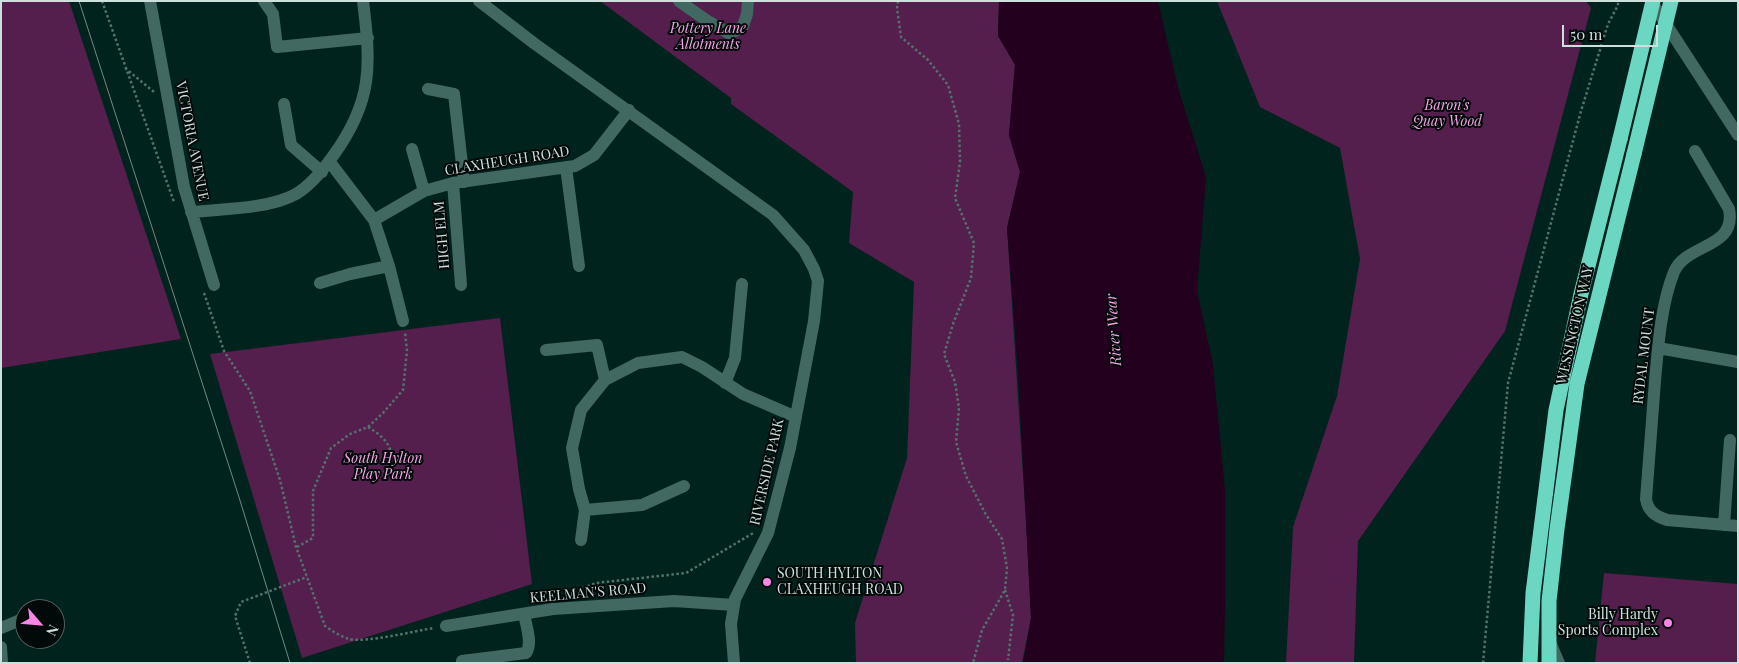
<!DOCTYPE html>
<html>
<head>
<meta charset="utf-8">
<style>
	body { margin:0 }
	#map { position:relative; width:1739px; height:664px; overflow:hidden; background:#01231e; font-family:"Playfair Display",serif }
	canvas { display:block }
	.frame { position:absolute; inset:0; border:2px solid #cee0dc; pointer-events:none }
	.north { position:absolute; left:15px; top:599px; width:50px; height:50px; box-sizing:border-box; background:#010a08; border:1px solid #53605d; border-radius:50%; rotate:117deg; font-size:14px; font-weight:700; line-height:20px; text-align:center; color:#cee0dc }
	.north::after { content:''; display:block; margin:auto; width:18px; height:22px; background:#fa87e6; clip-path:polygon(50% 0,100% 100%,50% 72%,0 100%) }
	.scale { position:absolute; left:1562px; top:25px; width:96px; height:22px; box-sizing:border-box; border:2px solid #cee0dc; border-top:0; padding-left:6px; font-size:15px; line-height:18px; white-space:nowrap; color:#cee0dc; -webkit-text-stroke:4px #010a08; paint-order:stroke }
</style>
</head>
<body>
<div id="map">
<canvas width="1739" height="664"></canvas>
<div class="frame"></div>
<div class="north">N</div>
<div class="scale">50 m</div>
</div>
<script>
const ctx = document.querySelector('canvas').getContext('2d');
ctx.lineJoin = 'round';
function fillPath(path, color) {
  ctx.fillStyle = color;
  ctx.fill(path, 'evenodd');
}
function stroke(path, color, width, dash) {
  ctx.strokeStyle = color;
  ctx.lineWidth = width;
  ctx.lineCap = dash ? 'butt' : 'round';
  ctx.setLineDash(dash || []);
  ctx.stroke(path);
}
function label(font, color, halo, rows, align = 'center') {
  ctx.font = font + ' "Playfair Display",serif';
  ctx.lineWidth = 4;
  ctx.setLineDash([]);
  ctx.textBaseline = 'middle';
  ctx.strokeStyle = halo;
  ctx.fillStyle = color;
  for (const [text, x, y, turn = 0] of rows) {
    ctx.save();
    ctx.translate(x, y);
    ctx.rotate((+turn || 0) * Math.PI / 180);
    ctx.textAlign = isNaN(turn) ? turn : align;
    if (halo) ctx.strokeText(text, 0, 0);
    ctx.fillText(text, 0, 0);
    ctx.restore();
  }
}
const green = new Path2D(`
	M 1,1 L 69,1 L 181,339 L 1,368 Z
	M 600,1 L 999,1 L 998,36 L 1015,64 L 1009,135 L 1020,172 L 1007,228 L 1026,521 L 1031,618 L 1022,663 L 856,663 L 855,623 L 907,458 L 914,282 L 849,243 L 853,192 L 731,104 L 731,98 Z
	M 1217,1 L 1586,1 L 1591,8 L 1505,331 L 1358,541 L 1354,663 L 1286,663 L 1293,527 L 1337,396 L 1360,259 L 1340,148 L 1260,107 Z
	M 500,318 L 532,584 L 302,658 L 210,354 Z
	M 1604,573 L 1738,584 L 1738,663 L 1595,663 Z`);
const water = new Path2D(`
	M 999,1 L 1158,1 L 1178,88 L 1206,177 L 1197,291 L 1213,365 L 1225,490 L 1225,604 L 1224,663 L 1023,663 L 1031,618 L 1018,371 L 1007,228 L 1020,172 L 1009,135 L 1015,65 L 998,36 Z`);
const path = new Path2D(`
	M 102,1 L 174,202
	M 898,1 L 897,8 L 901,37 L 928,60 L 948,85 L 959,124 L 960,162 L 955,198 L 974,243 L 971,278 L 953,324 L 944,354 L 955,382 L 959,408 L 956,442 L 966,476 L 985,513 L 1002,539 L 1007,568 L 1005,590 L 982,630 L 973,663
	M 125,68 L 154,92
	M 204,293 L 224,351 L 250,391 L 280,480 L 296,547 L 325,626 C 332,631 340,636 349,639 C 367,643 414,631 434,628
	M 368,427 C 386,438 399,451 385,472 L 378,473
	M 297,547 L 313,538 L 313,491 L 331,448 L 350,434 L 368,427 L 383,413 L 403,390 L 407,350 L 405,333
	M 1005,590 L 1013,615 L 1008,660
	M 564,595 L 596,583 L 686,573 L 755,532
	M 250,663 L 235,616 L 241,602 L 307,577
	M 1483,663 L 1508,383 L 1581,111 L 1608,24 L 1617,7 L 1619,1`);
const minor = new Path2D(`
	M 150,1 L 184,187 L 214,285
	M 264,1 L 273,14 L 277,47 L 368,38
	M 479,1 L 535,44 L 773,215 L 804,250 L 814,269 L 818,281 L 814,321 L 790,448 L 768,533 L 735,599 L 731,624 L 734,663
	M 679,1 L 706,20 L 730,34 L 743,26 L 747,14 L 748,1
	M 1651,1 L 1738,135
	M 428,89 L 454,94 L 464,182
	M 284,104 L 291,145 L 322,172
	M 412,149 L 424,191
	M 1695,151 L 1729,209 C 1737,249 1686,243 1674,272 C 1661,304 1658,347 1655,381 C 1652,420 1649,460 1646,499 C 1648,511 1655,516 1667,520 L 1738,526
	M 329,161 L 374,220 L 389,266 L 403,321
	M 566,167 L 579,266
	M 453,183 L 461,285
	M 191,212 C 222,209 269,209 296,194 C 311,185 323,170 333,156 C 373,101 371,66 363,1
	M 374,220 L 424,191 L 453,183 L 575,166 L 594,155 L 629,110
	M 320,283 L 350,274 L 389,266
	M 1658,348 L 1738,362
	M 546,350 L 597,345 L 605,380
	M 725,383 L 735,358 L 742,284
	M 585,510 L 642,505 L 684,486
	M 1724,525 L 1730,440
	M 581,540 L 585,510 L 579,489 L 572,448 L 581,410 L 605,380 L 638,363 L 682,357 L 702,367 L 743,394 L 796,417
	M 446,626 L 553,609 L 674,601 L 734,605
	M 1,628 L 25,618
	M 1550,642 L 1559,663
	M 1,647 L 2,663
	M 462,661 L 526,653 C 533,644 526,625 524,614`);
const highway = new Path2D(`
	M 1530,663 L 1533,593 L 1556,410 L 1581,294 L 1620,139
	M 1549,663 L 1549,601 L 1557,529 L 1577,384 L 1634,154`);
const tram = new Path2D(`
	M 79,1 L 238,494 L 290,663`);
const highwayBridge = new Path2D(`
	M 1620,139 L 1653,1
	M 1634,154 L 1671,1`);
const markers = [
	[767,582,5,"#fa87e6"],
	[1668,623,5,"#fa87e6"]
];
const parkNames = [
	["Pottery Lane",708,29],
	["Allotments",708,45],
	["Baron's",1447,106],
	["Quay Wood",1447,122],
	["South Hylton",383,459],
	["Play Park",383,475]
];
const streetNames = [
	["VICTORIA AVENUE",192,141,79],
	["CLAXHEUGH ROAD",507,161,-9],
	["HIGH ELM",442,235,-95],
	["WESSINGTON WAY",1575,325,-77],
	["RYDAL MOUNT",1644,356,-83],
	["RIVERSIDE PARK",767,472,-77],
	["KEELMAN'S ROAD",588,593,-5]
];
const poiNames = [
	["SOUTH HYLTON",777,574],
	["CLAXHEUGH ROAD",777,590],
	["Billy Hardy",1658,615,"right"],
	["Sports Complex",1658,631,"right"]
];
const waterNames = [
	["River Wear",1114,330,-94]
];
fillPath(green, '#541f4c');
fillPath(water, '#22001e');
stroke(path, '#56716d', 2.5, [2.5, 2.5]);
stroke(minor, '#426961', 12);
stroke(highway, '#6bd6c1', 15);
stroke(tram, '#718a86', 1);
stroke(highwayBridge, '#6bd6c1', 15);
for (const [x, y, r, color] of markers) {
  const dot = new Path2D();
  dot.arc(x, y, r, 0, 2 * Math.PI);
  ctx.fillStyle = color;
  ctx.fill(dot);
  stroke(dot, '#010a08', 2);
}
label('italic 14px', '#f8a2e7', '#010a08', parkNames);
label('14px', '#cee0dc', '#010a08', streetNames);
label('14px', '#cee0dc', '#010a08', poiNames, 'left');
label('italic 15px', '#faa4e9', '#010a08', waterNames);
</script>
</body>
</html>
